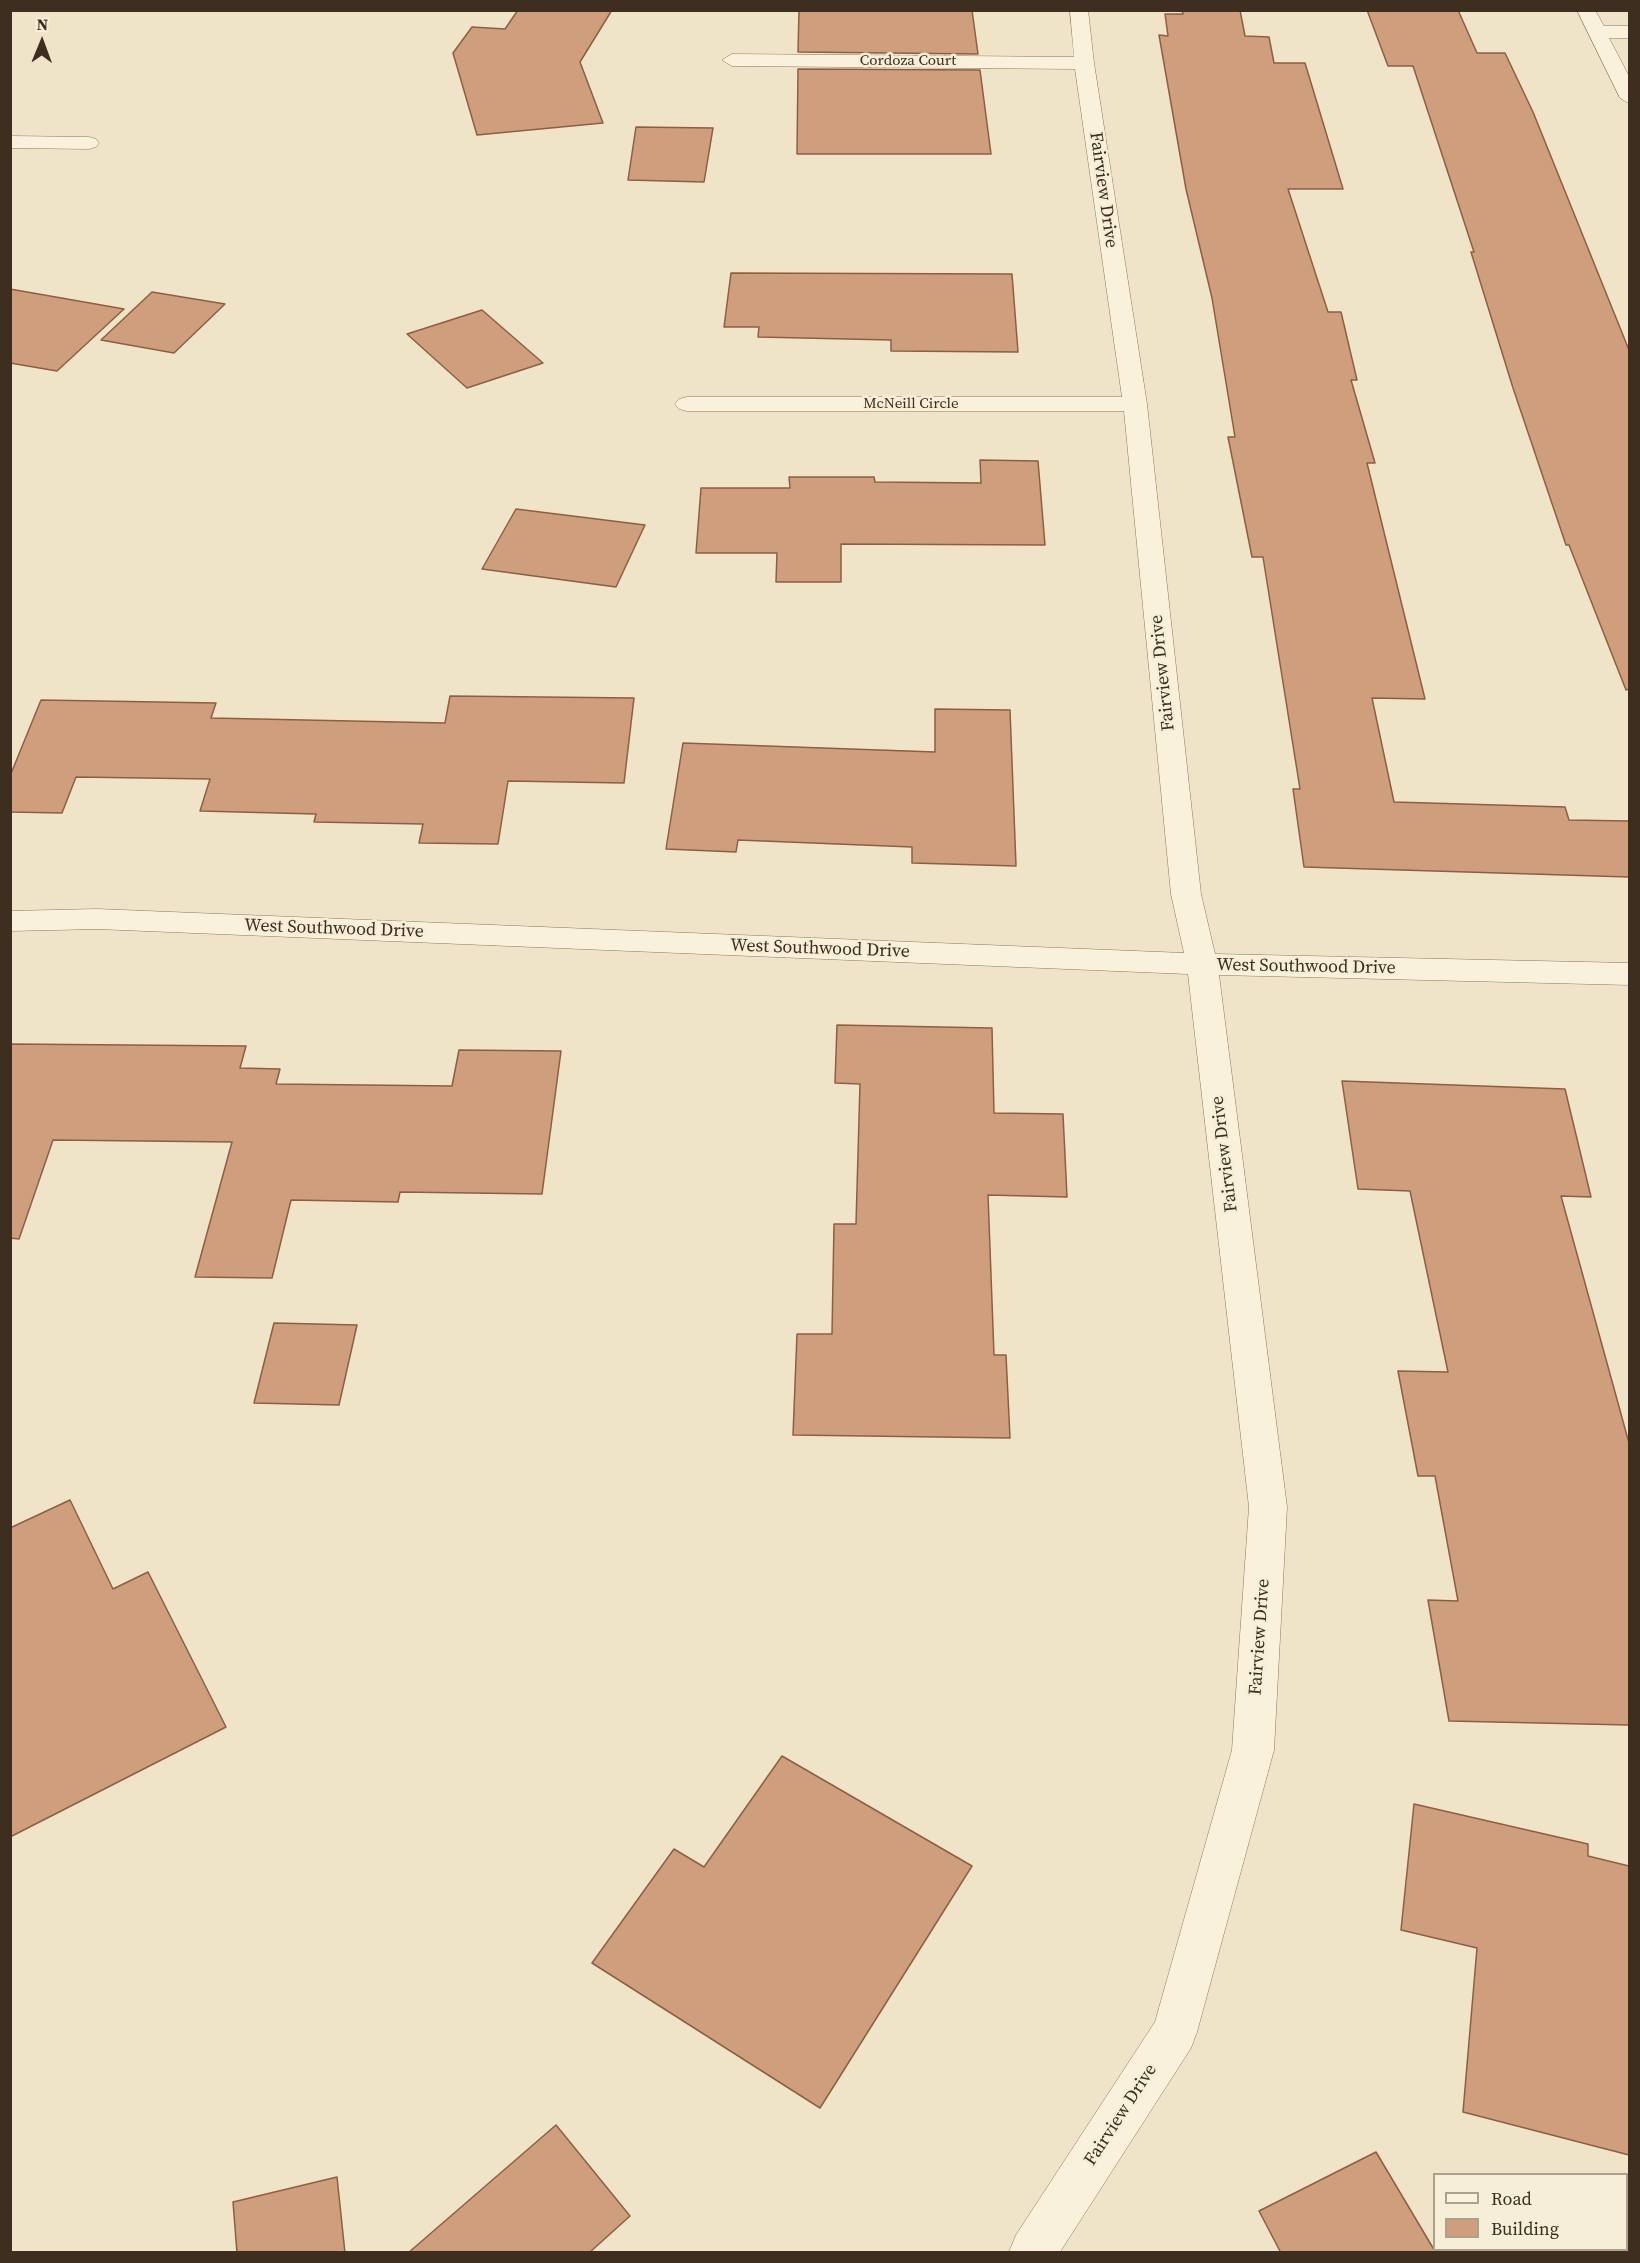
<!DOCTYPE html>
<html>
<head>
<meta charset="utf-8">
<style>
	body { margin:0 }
	#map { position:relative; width:1640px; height:2263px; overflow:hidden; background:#f0e4c8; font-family:"Source Serif 4",serif }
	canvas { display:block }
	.frame { position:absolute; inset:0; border:12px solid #3d2e20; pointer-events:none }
	.legend { position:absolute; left:1433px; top:2173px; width:195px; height:78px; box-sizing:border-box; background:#f7eed8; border:2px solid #ada18e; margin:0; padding:8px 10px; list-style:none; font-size:18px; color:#3d2e20 }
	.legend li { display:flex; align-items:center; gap:12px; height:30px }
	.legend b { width:30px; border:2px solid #ada18e }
	.north { position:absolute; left:12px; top:12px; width:60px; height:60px; -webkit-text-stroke:4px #f7eed8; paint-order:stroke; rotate:1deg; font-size:16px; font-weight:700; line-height:24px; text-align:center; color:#3d2e20 }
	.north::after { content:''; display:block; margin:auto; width:21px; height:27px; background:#3d2e20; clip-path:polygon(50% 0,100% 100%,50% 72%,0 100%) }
</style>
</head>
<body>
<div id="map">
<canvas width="1640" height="2263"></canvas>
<div class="frame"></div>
<ul class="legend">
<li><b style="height:8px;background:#faf1dc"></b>Road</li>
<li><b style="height:16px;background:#cf9f7d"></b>Building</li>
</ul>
<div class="north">N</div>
</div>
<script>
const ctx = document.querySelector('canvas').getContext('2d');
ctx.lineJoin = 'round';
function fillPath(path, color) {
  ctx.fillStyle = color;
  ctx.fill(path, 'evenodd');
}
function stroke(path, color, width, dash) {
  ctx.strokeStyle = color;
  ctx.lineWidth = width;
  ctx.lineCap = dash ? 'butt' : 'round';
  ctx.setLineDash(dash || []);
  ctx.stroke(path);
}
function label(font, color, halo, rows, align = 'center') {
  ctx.font = font + ' "Source Serif 4",serif';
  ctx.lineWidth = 5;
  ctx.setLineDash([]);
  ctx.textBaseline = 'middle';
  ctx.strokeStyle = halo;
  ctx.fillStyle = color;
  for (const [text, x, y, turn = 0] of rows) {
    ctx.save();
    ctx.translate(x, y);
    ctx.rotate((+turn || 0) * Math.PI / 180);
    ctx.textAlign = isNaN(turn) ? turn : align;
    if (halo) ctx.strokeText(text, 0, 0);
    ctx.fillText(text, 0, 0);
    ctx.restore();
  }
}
const building = new Path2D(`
	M 518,10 L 612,10 L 580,62 L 603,123 L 477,135 L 453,53 L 472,27 L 505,29 Z
	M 799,10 L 972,10 L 978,54 L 798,52 Z
	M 1182,10 L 1240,10 L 1245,36 L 1269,37 L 1274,63 L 1305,63 L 1343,189 L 1288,189 L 1328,312 L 1341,312 L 1357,380 L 1351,380 L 1375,463 L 1367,463 L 1425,699 L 1372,698 L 1394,802 L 1565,807 L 1569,820 L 1629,821 L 1629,877 L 1304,867 L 1293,789 L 1300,789 L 1263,557 L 1252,557 L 1228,437 L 1235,437 L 1212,298 L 1186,189 L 1159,35 L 1168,36 L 1165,14 L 1183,14 Z
	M 1367,10 L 1458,10 L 1477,53 L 1505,53 L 1533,112 L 1629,350 L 1629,689 L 1626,690 L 1569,545 L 1566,545 L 1513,388 L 1471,252 L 1474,252 L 1413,66 L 1388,66 Z
	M 798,69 L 980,70 L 991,154 L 797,154 Z
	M 636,127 L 713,128 L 704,182 L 628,180 Z
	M 731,273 L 1012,274 L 1018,352 L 891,351 L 891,340 L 758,337 L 759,327 L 724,327 Z
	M 10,289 L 124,309 L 57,371 L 10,363 Z
	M 152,292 L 225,304 L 174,353 L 101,340 Z
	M 482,310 L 543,363 L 467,388 L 407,334 Z
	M 980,460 L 1038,461 L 1045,545 L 841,544 L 841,582 L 776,582 L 777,553 L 696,553 L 701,488 L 790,488 L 789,477 L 874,477 L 875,482 L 981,483 Z
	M 516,509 L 645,525 L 616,587 L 482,569 Z
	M 450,696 L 634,698 L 624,783 L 508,781 L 498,844 L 419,843 L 423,824 L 314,822 L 316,814 L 200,811 L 210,779 L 76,777 L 62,813 L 10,812 L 10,776 L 41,700 L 216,703 L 211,718 L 445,723 Z
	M 935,709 L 1010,710 L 1016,866 L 912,863 L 912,847 L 738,840 L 736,852 L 666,849 L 683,743 L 935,752 Z
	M 837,1025 L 992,1028 L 994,1113 L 1063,1114 L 1067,1197 L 988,1195 L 994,1355 L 1006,1355 L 1010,1438 L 793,1435 L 797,1334 L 832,1334 L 834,1224 L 856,1224 L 860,1084 L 835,1083 Z
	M 10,1044 L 246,1046 L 240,1068 L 280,1069 L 276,1084 L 452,1086 L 459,1050 L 561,1051 L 542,1194 L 400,1192 L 398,1202 L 291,1200 L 272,1278 L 195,1277 L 232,1142 L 53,1140 L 19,1239 L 10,1238 Z
	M 1342,1081 L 1565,1089 L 1591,1197 L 1561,1196 L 1629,1443 L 1629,1725 L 1449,1721 L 1428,1600 L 1458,1601 L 1435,1476 L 1418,1476 L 1398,1371 L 1448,1372 L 1410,1191 L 1358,1189 Z
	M 274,1323 L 357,1325 L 339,1405 L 254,1403 Z
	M 70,1500 L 113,1589 L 148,1572 L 226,1727 L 10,1837 L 10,1528 Z
	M 782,1756 L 972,1866 L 820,2108 L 592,1963 L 674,1849 L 704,1867 Z
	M 1414,1804 L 1588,1844 L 1588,1856 L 1629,1866 L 1629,2155 L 1463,2112 L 1477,1948 L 1401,1930 Z
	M 556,2125 L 630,2216 L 589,2253 L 408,2253 Z
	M 1376,2152 L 1436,2253 L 1281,2253 L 1259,2211 Z
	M 337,2177 L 345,2253 L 237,2253 L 233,2202 Z`);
const minor = new Path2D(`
	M 1070,10 L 1088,10 L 1094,63 L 1147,404 L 1201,894 L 1215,954 L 1630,963 L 1630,985 L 1219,975 L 1287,1507 L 1274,1750 L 1197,2032 L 1191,2048 L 1060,2252 L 1009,2252 L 1016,2235 L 1155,2022 L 1232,1750 L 1249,1507 L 1188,974 L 97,929 L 10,931 L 10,911 L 97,909 L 1184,953 L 1171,894 L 1124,411 L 687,411 L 679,409 L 675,404 L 679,399 L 687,397 L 1122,397 L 1075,69 L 732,66 L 722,60 L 732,54 L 1074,57 Z
	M 1577,10 L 1595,10 L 1604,26 L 1630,26 L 1630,38 L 1609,38 L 1630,78 L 1630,104 L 1620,98 Z
	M 10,136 L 89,137 L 96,139 L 99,143 L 96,147 L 89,149 L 10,148 Z`);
const farStreetnames = [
	["Cordoza Court",908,61],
	["McNeill Circle",911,404]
];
const streetNames = [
	["Fairview Drive",1103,190,82],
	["Fairview Drive",1163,673,-96],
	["West Southwood Drive",334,929,2],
	["West Southwood Drive",820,949,2],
	["West Southwood Drive",1306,967,1],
	["Fairview Drive",1225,1154,-97],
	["Fairview Drive",1260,1637,-86],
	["Fairview Drive",1121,2115,-57]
];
fillPath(building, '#cf9f7d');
stroke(building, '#8d5f41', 1.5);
stroke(minor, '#8d765c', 1);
fillPath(minor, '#faf1dc');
label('15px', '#3d2e20', '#f7eed8', farStreetnames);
label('18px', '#3d2e20', '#f7eed8', streetNames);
</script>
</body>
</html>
